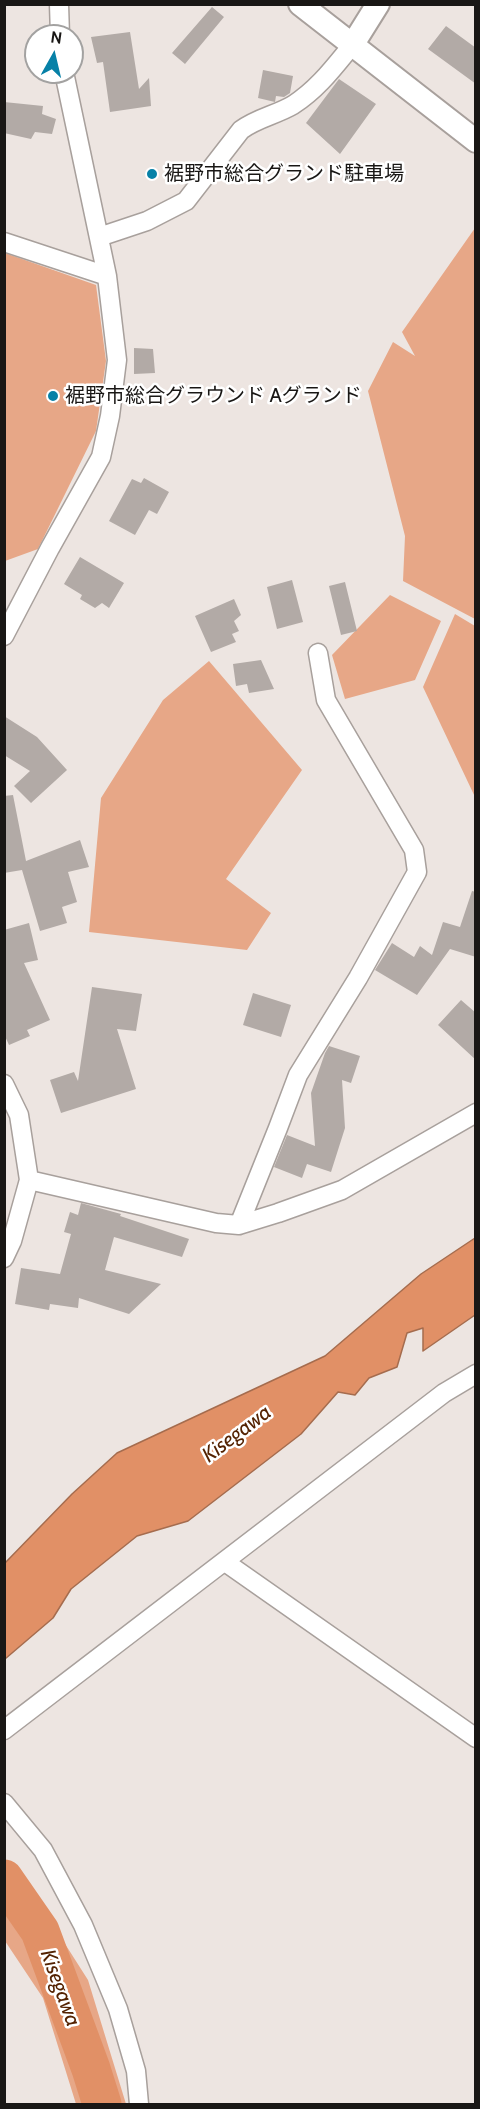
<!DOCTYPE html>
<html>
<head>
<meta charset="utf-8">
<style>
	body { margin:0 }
	#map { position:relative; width:480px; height:2109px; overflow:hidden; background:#ede5e1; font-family:Cabin,sans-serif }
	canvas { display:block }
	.frame { position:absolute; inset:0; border:6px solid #191715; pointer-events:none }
	.north { position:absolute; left:24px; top:24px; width:60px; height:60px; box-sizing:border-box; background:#fff; border:2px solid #a3a2a1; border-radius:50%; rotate:8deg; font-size:16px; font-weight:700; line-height:24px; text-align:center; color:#191715 }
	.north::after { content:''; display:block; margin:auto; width:21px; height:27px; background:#0781a7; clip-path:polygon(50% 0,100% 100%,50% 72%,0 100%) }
</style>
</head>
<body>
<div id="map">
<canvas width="480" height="2109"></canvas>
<div class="frame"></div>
<div class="north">N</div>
</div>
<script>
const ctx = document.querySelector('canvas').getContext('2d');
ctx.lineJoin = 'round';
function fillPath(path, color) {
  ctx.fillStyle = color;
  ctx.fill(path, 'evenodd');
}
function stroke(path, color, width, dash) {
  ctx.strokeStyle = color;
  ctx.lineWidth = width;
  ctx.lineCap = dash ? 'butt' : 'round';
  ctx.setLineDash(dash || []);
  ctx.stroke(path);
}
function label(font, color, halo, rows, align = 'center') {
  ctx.font = font + ' Cabin,"Noto Sans JP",sans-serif';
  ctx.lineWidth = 5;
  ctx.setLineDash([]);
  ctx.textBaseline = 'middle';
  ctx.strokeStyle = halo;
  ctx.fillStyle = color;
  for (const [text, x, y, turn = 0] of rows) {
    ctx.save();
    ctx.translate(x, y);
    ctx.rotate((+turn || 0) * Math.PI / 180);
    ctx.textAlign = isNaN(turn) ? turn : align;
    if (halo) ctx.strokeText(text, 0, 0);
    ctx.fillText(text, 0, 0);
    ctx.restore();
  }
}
const green = new Path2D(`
	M 475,228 L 475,619 L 403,581 L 405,536 L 368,391 L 393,342 L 415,356 L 402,332 Z
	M 5,253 L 96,285 L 106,361 L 96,431 L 38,549 L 5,561 Z
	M 390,595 L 441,621 L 415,680 L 345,699 L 332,655 Z
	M 455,614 L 475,626 L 475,797 L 423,687 Z
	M 209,661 L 302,770 L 226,879 L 271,913 L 247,950 L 89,932 L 101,798 L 163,700 Z
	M 5,1866 L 46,1914 L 88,1980 L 126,2104 L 76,2104 L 43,1998 L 5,1941 Z`);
const water = new Path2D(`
	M 475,1238 L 475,1315 L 423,1351 L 423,1328 L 407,1333 L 397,1367 L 369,1378 L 355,1395 L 338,1392 L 301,1434 L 188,1521 L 137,1536 L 71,1589 L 53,1618 L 5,1659 L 5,1563 L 72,1494 L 117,1453 L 325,1356 L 421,1274 Z`);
const river = new Path2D(`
	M 4,1879 L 40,1931 L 91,2069 L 102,2104`);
const building = new Path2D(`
	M 212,7 L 224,17 L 185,64 L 172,53 Z
	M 446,26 L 476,48 L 476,84 L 428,49 Z
	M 130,32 L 139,89 L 149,78 L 151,106 L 110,112 L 103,62 L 97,63 L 91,37 Z
	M 263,70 L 293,76 L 290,93 L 284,97 L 276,96 L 275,102 L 258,98 Z
	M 339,79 L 376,104 L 340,154 L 306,123 Z
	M 4,102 L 43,106 L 42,114 L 56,119 L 52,134 L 35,132 L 31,139 L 4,133 Z
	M 134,348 L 153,349 L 155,373 L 134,374 Z
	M 144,478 L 169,492 L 157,514 L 149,510 L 135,535 L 109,521 L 132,479 L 141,483 Z
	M 80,557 L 124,583 L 109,608 L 102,603 L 95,608 L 80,599 L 82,595 L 64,584 Z
	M 292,580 L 303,622 L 277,629 L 267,587 Z
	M 345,582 L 357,631 L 341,635 L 329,586 Z
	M 234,599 L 241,615 L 234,621 L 239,631 L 232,634 L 236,642 L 211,652 L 195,616 Z
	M 261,660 L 274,689 L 249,693 L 247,684 L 236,686 L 233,664 Z
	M 4,716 L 37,737 L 67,770 L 31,803 L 14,786 L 30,771 L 4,755 Z
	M 13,795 L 26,861 L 80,840 L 89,867 L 68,872 L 77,902 L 62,907 L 67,923 L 40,931 L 22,870 L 4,873 L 4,796 Z
	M 472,891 L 476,892 L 476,957 L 450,949 L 417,995 L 375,970 L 392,943 L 414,957 L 420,946 L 432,955 L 443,922 L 460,927 Z
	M 29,923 L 38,960 L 24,963 L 50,1020 L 27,1030 L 30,1036 L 9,1045 L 4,1034 L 4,930 Z
	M 92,987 L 142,994 L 136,1031 L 117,1029 L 136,1089 L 61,1113 L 50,1080 L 74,1072 L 78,1081 Z
	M 253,993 L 291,1005 L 281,1037 L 243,1025 Z
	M 461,1000 L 476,1013 L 476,1060 L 438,1025 Z
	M 329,1046 L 360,1056 L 351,1083 L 342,1080 L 345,1128 L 331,1172 L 307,1164 L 302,1178 L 274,1167 L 287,1135 L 315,1146 L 311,1093 L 325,1053 Z
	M 81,1203 L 121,1214 L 120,1216 L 189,1239 L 182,1257 L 114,1237 L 105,1270 L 161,1284 L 129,1314 L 79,1298 L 78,1308 L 50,1304 L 49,1310 L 15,1304 L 21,1268 L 60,1274 L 71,1234 L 64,1232 L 70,1212 L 78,1215 Z`);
const minor = new Path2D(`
	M 59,4 L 60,36
	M 99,237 L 147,221 L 186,201 L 241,130 C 257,118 276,115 293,105 C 318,89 334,67 353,44
	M 4,242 L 107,276
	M 4,636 L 50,548 L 101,457 L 110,416 L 117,360 L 107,276 L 64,72
	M 4,1084 L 19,1115 L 29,1180 L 12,1241 L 4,1258
	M 29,1180 L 216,1223 L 239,1225 L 278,1213 L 342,1190 L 476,1113
	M 239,1225 L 278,1128 L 298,1075 L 358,978 L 417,872 L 414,850 L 326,700 L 318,653
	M 225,1562 L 476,1738
	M 4,1730 L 444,1393 L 476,1374
	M 4,1803 L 43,1850 L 83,1925 L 118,2009 L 136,2071 L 139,2104`);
const tertiary = new Path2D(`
	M 300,4 L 476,141
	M 353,44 L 378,4`);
const markers = [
	[152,174,6,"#0781a7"],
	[53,396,6,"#0781a7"]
];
const poiNames = [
	["裾野市総合グランド駐車場",164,174],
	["裾野市総合グラウンド Aグランド",65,396]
];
const waterNames = [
	["Kisegawa",237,1434,-37],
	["Kisegawa",60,1988,70]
];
fillPath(green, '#e7a787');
fillPath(water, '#e19066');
stroke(water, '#a56c4e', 1.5);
stroke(river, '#e19066', 39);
fillPath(building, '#b2aaa6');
stroke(minor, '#a8a09c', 21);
stroke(tertiary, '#a8a09c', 26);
stroke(minor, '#fff', 18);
stroke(tertiary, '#fff', 22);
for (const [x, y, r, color] of markers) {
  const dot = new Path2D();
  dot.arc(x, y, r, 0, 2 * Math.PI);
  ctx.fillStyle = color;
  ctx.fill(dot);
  stroke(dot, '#fff', 2);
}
label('20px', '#191715', '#fff', poiNames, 'left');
label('italic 21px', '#542201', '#fff', waterNames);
</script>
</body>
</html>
